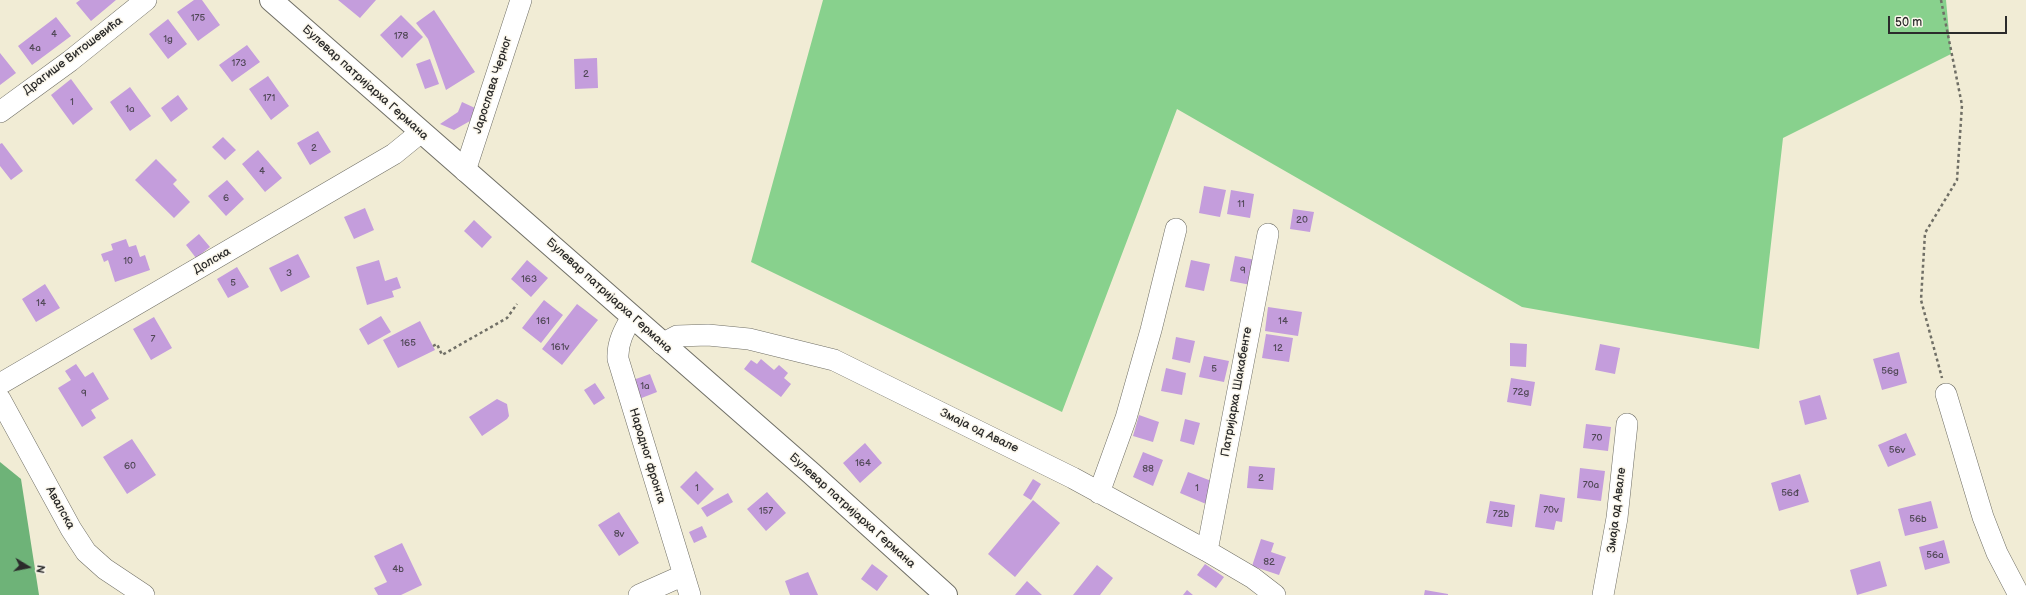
<!DOCTYPE html>
<html>
<head>
<meta charset="utf-8">
<style>
	body { margin:0 }
	#map { position:relative; width:2026px; height:595px; overflow:hidden; background:#f1ecd5; font-family:"Balsamiq Sans",sans-serif }
	canvas { display:block }
	.north { position:absolute; left:8px; top:547px; width:40px; height:40px; -webkit-text-stroke:3px #fbf7ec; paint-order:stroke; rotate:100deg; font-size:11px; font-weight:700; line-height:16px; text-align:center; color:#2b2b2b }
	.north::after { content:''; display:block; margin:auto; width:14px; height:18px; background:#2b2b2b; clip-path:polygon(50% 0,100% 100%,50% 72%,0 100%) }
	.scale { position:absolute; left:1888px; top:16px; width:119px; height:18px; box-sizing:border-box; border:2px solid #2b2b2b; border-top:0; padding-left:5px; font-size:12px; line-height:14px; white-space:nowrap; color:#2b2b2b; -webkit-text-stroke:3px #fbf7ec; paint-order:stroke }
</style>
</head>
<body>
<div id="map">
<canvas width="2026" height="595"></canvas>
<div class="north">N</div>
<div class="scale">50 m</div>
</div>
<script>
const ctx = document.querySelector('canvas').getContext('2d');
ctx.lineJoin = 'round';
function fillPath(path, color) {
  ctx.fillStyle = color;
  ctx.fill(path, 'evenodd');
}
function stroke(path, color, width, dash) {
  ctx.strokeStyle = color;
  ctx.lineWidth = width;
  ctx.lineCap = dash ? 'butt' : 'round';
  ctx.setLineDash(dash || []);
  ctx.stroke(path);
}
function label(font, color, halo, rows, align = 'center') {
  ctx.font = font + ' "Balsamiq Sans",sans-serif';
  ctx.lineWidth = 3;
  ctx.setLineDash([]);
  ctx.textBaseline = 'middle';
  ctx.strokeStyle = halo;
  ctx.fillStyle = color;
  for (const [text, x, y, turn = 0] of rows) {
    ctx.save();
    ctx.translate(x, y);
    ctx.rotate((+turn || 0) * Math.PI / 180);
    ctx.textAlign = isNaN(turn) ? turn : align;
    if (halo) ctx.strokeText(text, 0, 0);
    ctx.fillText(text, 0, 0);
    ctx.restore();
  }
}
const green = new Path2D(`
	M 823,0 L 1946,0 L 1951,54 L 1783,138 L 1759,349 L 1522,307 L 1177,109 L 1062,412 L 751,262 Z`);
const forest = new Path2D(`
	M 0,462 L 21,479 L 39,595 L 0,595 Z`);
const building = new Path2D(`
	M 80,0 L 116,0 L 91,21 L 76,3 Z
	M 194,0 L 202,0 L 220,25 L 198,41 L 177,12 Z
	M 338,0 L 376,0 L 360,18 Z
	M 434,10 L 475,72 L 446,90 L 428,39 L 416,23 Z
	M 401,15 L 423,37 L 402,58 L 380,35 Z
	M 56,17 L 71,36 L 32,65 L 18,46 Z
	M 168,19 L 187,44 L 168,59 L 149,34 Z
	M 247,45 L 260,62 L 232,82 L 219,65 Z
	M 0,53 L 16,73 L 0,85 Z
	M 597,58 L 598,88 L 575,89 L 574,59 Z
	M 430,59 L 439,84 L 425,89 L 416,64 Z
	M 268,76 L 289,106 L 271,120 L 249,89 Z
	M 71,79 L 93,109 L 73,125 L 51,95 Z
	M 130,87 L 151,116 L 130,131 L 110,102 Z
	M 178,95 L 188,109 L 171,122 L 161,108 Z
	M 462,102 L 475,108 L 470,121 L 454,130 L 440,124 L 458,112 Z
	M 318,131 L 331,152 L 310,165 L 297,143 Z
	M 223,137 L 236,150 L 225,160 L 212,147 Z
	M 2,143 L 23,171 L 11,180 L 0,166 L 0,144 Z
	M 258,150 L 282,178 L 265,192 L 242,164 Z
	M 156,159 L 177,180 L 173,184 L 190,202 L 174,218 L 135,180 Z
	M 227,180 L 244,199 L 226,216 L 208,196 Z
	M 1204,186 L 1226,190 L 1220,217 L 1199,213 Z
	M 1231,190 L 1254,194 L 1250,218 L 1227,214 Z
	M 365,208 L 374,230 L 354,239 L 344,217 Z
	M 1293,209 L 1314,212 L 1310,232 L 1290,229 Z
	M 474,220 L 492,237 L 482,248 L 464,231 Z
	M 199,234 L 210,247 L 196,258 L 186,245 Z
	M 126,239 L 129,247 L 136,245 L 140,257 L 145,255 L 150,270 L 115,282 L 108,260 L 104,262 L 101,254 L 113,250 L 111,244 Z
	M 298,254 L 310,277 L 281,292 L 269,268 Z
	M 1235,256 L 1256,260 L 1251,285 L 1230,281 Z
	M 379,260 L 385,281 L 397,277 L 401,288 L 392,291 L 394,297 L 367,305 L 356,267 Z
	M 527,260 L 548,278 L 531,297 L 511,279 Z
	M 1191,260 L 1210,264 L 1204,291 L 1185,287 Z
	M 237,267 L 249,287 L 228,298 L 217,279 Z
	M 45,284 L 60,308 L 36,322 L 22,299 Z
	M 544,300 L 563,315 L 541,343 L 522,328 Z
	M 577,304 L 598,320 L 562,365 L 542,349 Z
	M 1268,307 L 1302,312 L 1298,336 L 1265,331 Z
	M 381,316 L 391,332 L 368,345 L 359,329 Z
	M 154,317 L 172,348 L 151,360 L 133,329 Z
	M 420,321 L 435,350 L 398,368 L 383,340 Z
	M 1266,334 L 1293,338 L 1289,362 L 1262,358 Z
	M 1176,337 L 1195,341 L 1190,363 L 1172,359 Z
	M 1510,343 L 1527,344 L 1526,367 L 1510,366 Z
	M 1600,344 L 1620,348 L 1615,374 L 1595,370 Z
	M 1899,352 L 1907,383 L 1882,390 L 1873,359 Z
	M 1204,356 L 1229,361 L 1224,382 L 1199,377 Z
	M 761,359 L 774,370 L 779,365 L 788,373 L 784,378 L 791,384 L 781,397 L 744,369 L 751,360 L 757,364 Z
	M 76,364 L 85,377 L 93,372 L 109,399 L 91,410 L 96,418 L 82,427 L 58,388 L 71,380 L 65,371 Z
	M 1166,368 L 1186,373 L 1182,395 L 1161,391 Z
	M 650,374 L 657,392 L 639,399 L 633,380 Z
	M 1511,378 L 1535,382 L 1531,406 L 1507,402 Z
	M 595,383 L 605,398 L 594,405 L 584,390 Z
	M 1820,395 L 1827,419 L 1805,425 L 1799,401 Z
	M 497,399 L 507,404 L 509,416 L 507,419 L 482,436 L 469,417 Z
	M 1139,415 L 1159,422 L 1153,442 L 1133,436 Z
	M 1185,419 L 1200,423 L 1194,445 L 1180,441 Z
	M 1586,424 L 1611,427 L 1608,451 L 1583,448 Z
	M 1906,433 L 1916,455 L 1888,467 L 1878,445 Z
	M 132,439 L 156,475 L 127,494 L 103,457 Z
	M 865,443 L 882,463 L 860,483 L 843,463 Z
	M 1143,452 L 1163,460 L 1153,486 L 1133,477 Z
	M 1249,466 L 1275,468 L 1273,490 L 1247,488 Z
	M 1580,468 L 1605,471 L 1601,501 L 1577,498 Z
	M 696,471 L 714,489 L 698,505 L 680,487 Z
	M 1188,472 L 1214,482 L 1206,504 L 1180,493 Z
	M 1800,474 L 1809,502 L 1779,511 L 1771,483 Z
	M 1033,479 L 1041,484 L 1031,500 L 1023,495 Z
	M 767,492 L 786,513 L 766,531 L 747,509 Z
	M 728,493 L 733,502 L 707,517 L 701,508 Z
	M 1540,494 L 1565,498 L 1562,522 L 1556,521 L 1554,530 L 1535,527 Z
	M 1033,500 L 1060,523 L 1015,577 L 988,554 Z
	M 1490,501 L 1515,505 L 1512,527 L 1486,523 Z
	M 1931,501 L 1938,528 L 1905,536 L 1898,509 Z
	M 619,512 L 639,543 L 619,556 L 598,525 Z
	M 702,526 L 707,537 L 694,543 L 689,532 Z
	M 1261,539 L 1274,543 L 1271,552 L 1286,557 L 1279,575 L 1252,566 Z
	M 1944,540 L 1950,563 L 1925,570 L 1919,547 Z
	M 402,543 L 422,585 L 401,595 L 378,595 L 374,588 L 387,582 L 374,556 Z
	M 1880,561 L 1887,586 L 1857,595 L 1850,570 Z
	M 872,564 L 888,576 L 877,591 L 861,579 Z
	M 1205,564 L 1224,577 L 1216,588 L 1197,575 Z
	M 1097,565 L 1113,578 L 1100,595 L 1073,595 Z
	M 808,572 L 818,595 L 790,595 L 785,581 Z
	M 1027,581 L 1042,595 L 1015,595 Z
	M 1187,590 L 1193,595 L 1183,595 Z
	M 1425,590 L 1448,594 L 1448,595 L 1424,595 Z`);
const path = new Path2D(`
	M 1941,0 L 1962,105 L 1957,180 L 1925,233 L 1921,300 L 1942,378
	M 433,346 L 437,344 L 442,355 L 507,318 L 517,304`);
const minor = new Path2D(`
	M 0,112 L 70,61 L 146,0
	M 465,171 L 521,0
	M 632,317 C 624,330 617,343 618,359 L 690,595
	M 662,344 L 677,336 L 708,335 L 749,339 L 834,360 L 1073,478 L 1207,551 L 1253,578 L 1275,595
	M 0,384 L 394,154 L 421,132
	M 1946,394 L 1983,517 L 1997,553 L 2019,595
	M 0,399 L 71,529 L 86,552 L 105,569 L 144,595
	M 1099,493 L 1126,418 L 1151,330 L 1176,229
	M 1207,551 L 1268,234
	M 639,595 L 684,575
	M 1603,595 L 1617,518 L 1627,424`);
const major = new Path2D(`
	M 271,0 L 811,473 L 946,595`);
const numberNames = [
	["175",198,18],
	["4",54,34],
	["178",401,36],
	["1g",168,39],
	["4a",35,48],
	["173",239,63],
	["2",586,74],
	["171",269,98],
	["1",72,102],
	["1a",130,109],
	["2",314,148],
	["4",262,171],
	["6",226,198],
	["11",1241,204],
	["20",1302,220],
	["10",128,261],
	["9",1243,270],
	["3",289,273],
	["163",529,279],
	["5",233,283],
	["14",41,303],
	["161",543,321],
	["14",1283,321],
	["7",153,339],
	["165",408,343],
	["161v",560,347],
	["12",1278,348],
	["5",1214,369],
	["56g",1890,371],
	["1a",645,386],
	["72g",1521,392],
	["9",84,393],
	["70",1597,438],
	["56v",1897,450],
	["164",863,463],
	["60",130,466],
	["88",1148,469],
	["2",1261,478],
	["70a",1591,485],
	["1",697,488],
	["1",1197,488],
	["56đ",1790,493],
	["70v",1551,510],
	["157",766,511],
	["72b",1501,514],
	["56b",1918,519],
	["8v",619,534],
	["56a",1935,555],
	["82",1269,562],
	["4b",398,569]
];
const streetNames = [
	["Драгише Витошевића",73,56,-37],
	["Булевар патријарха Германа",365,83,42],
	["Јарослава Черног",493,85,-72],
	["Долска",212,261,-30],
	["Булевар патријарха Германа",609,296,42],
	["Патријарха Шакабенте",1237,392,-80],
	["Змаја од Авале",979,431,26],
	["Народног фронта",647,456,73],
	["Авалска",60,508,61],
	["Змаја од Авале",1617,510,-83],
	["Булевар патријарха Германа",852,511,42]
];
fillPath(green, '#88d18d');
fillPath(forest, '#6eb378');
fillPath(building, '#c49ddc');
stroke(minor, '#706f66', 22);
stroke(major, '#706f66', 24);
stroke(path, '#706f66', 2.5, [3, 3]);
stroke(minor, '#fff', 21);
stroke(major, '#fff', 22);
label('10px', '#514857', null, numberNames);
label('12px', '#2b2b2b', '#fbf7ec', streetNames);
</script>
</body>
</html>
